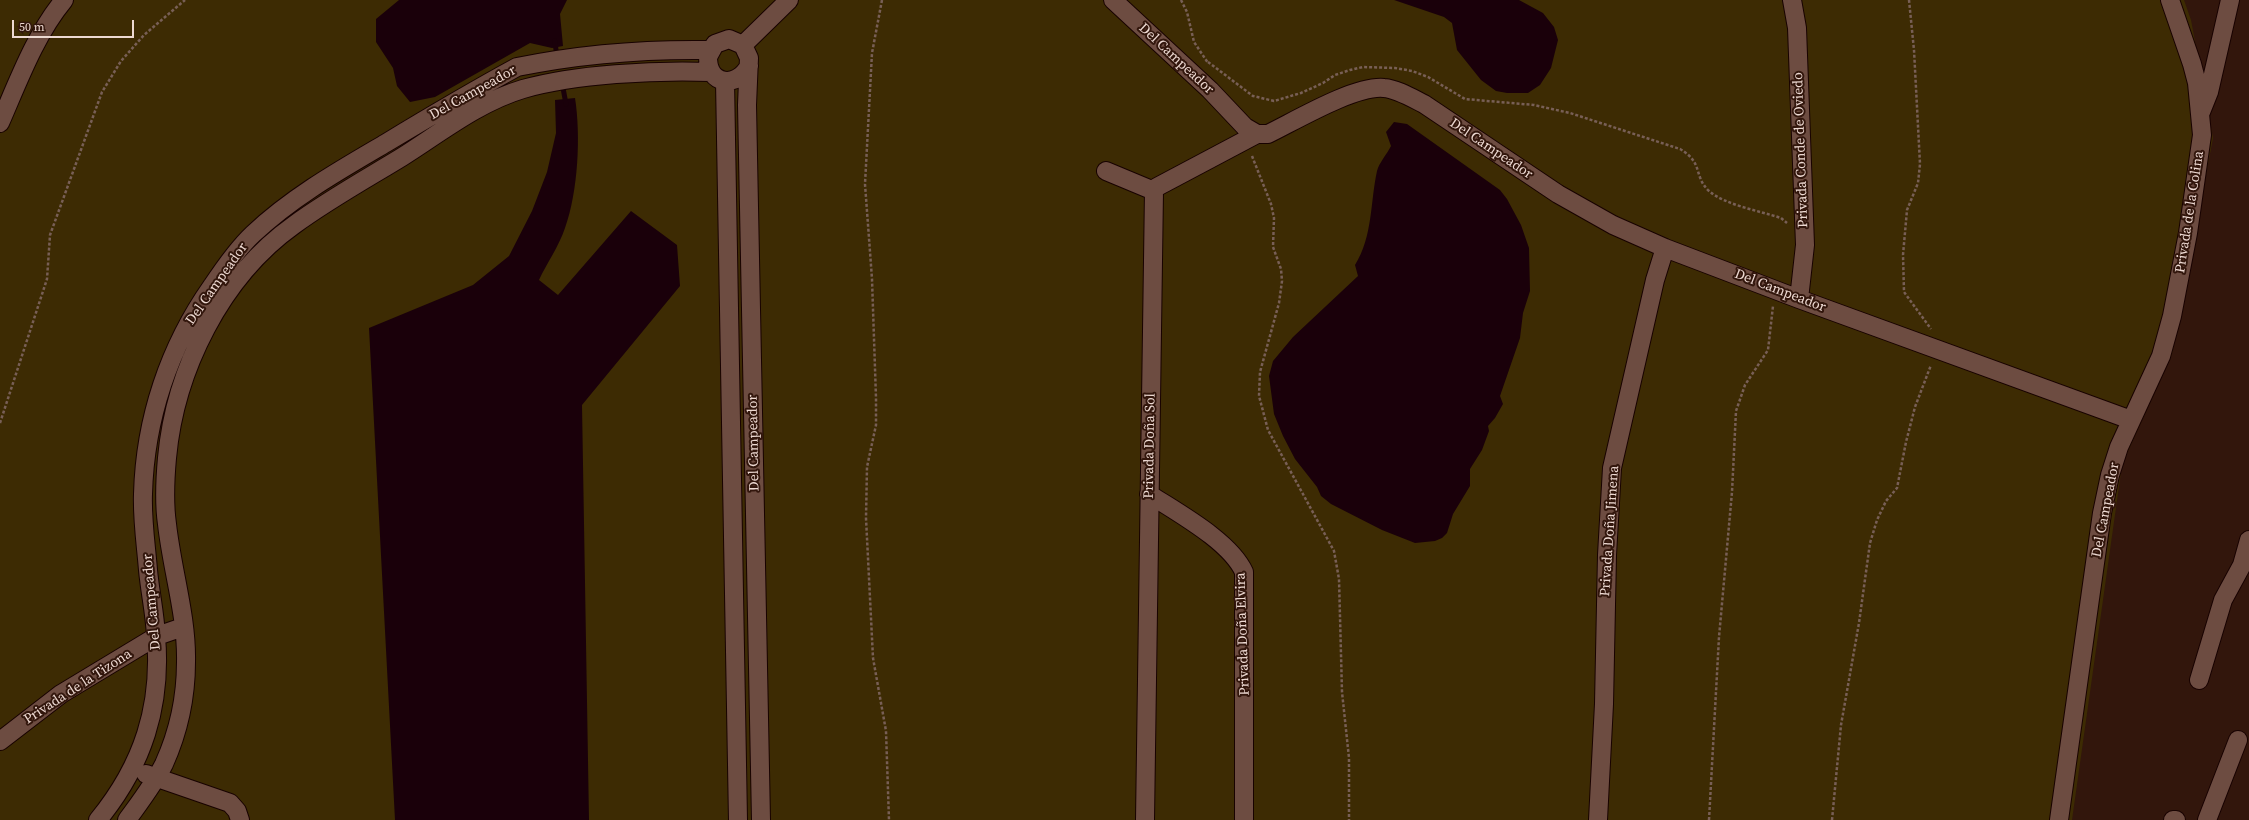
<!DOCTYPE html>
<html>
<head>
<meta charset="utf-8">
<style>
	body { margin:0 }
	#map { position:relative; width:2249px; height:820px; overflow:hidden; background:#32160c; font-family:"Source Serif 4",serif }
	canvas { display:block }
	.scale { position:absolute; left:12px; top:20px; width:122px; height:18px; box-sizing:border-box; border:2px solid #edd9d2; border-top:0; padding-left:5px; font-size:12px; line-height:14px; white-space:nowrap; color:#edd9d2; -webkit-text-stroke:3px #32160c; paint-order:stroke }
</style>
</head>
<body>
<div id="map">
<canvas width="2249" height="820"></canvas>
<div class="scale">50 m</div>
</div>
<script>
const ctx = document.querySelector('canvas').getContext('2d');
ctx.lineJoin = 'round';
function fillPath(path, color) {
  ctx.fillStyle = color;
  ctx.fill(path, 'evenodd');
}
function stroke(path, color, width, dash) {
  ctx.strokeStyle = color;
  ctx.lineWidth = width;
  ctx.lineCap = dash ? 'butt' : 'round';
  ctx.setLineDash(dash || []);
  ctx.stroke(path);
}
function label(font, color, halo, rows, align = 'center') {
  ctx.font = font + ' "Source Serif 4",serif';
  ctx.lineWidth = 4;
  ctx.setLineDash([]);
  ctx.textBaseline = 'middle';
  ctx.strokeStyle = halo;
  ctx.fillStyle = color;
  for (const [text, x, y, turn = 0] of rows) {
    ctx.save();
    ctx.translate(x, y);
    ctx.rotate((+turn || 0) * Math.PI / 180);
    ctx.textAlign = isNaN(turn) ? turn : align;
    if (halo) ctx.strokeText(text, 0, 0);
    ctx.fillText(text, 0, 0);
    ctx.restore();
  }
}
const green = new Path2D(`
	M 0,0 L 2184,0 L 2191,20 L 2213,138 L 2172,354 L 2122,465 L 2072,820 L 0,820 Z`);
const water = new Path2D(`
	M 399,0 L 567,0 L 560,14 L 563,46 L 552,48 L 530,43 L 435,97 L 410,102 L 397,86 L 393,68 L 376,42 L 376,19 Z
	M 1394,0 L 1519,0 L 1543,13 L 1554,27 L 1558,40 L 1551,68 L 1540,85 L 1528,93 L 1507,93 L 1496,91 L 1481,80 L 1457,50 L 1452,23 L 1444,17 Z
	M 575,98 C 581,136 578,192 565,228 C 559,246 547,263 539,280 L 558,295 L 631,211 L 677,245 L 680,286 L 582,405 L 589,820 L 395,820 L 369,328 L 473,285 L 509,256 L 532,211 L 547,172 L 556,133 L 555,100 Z
	M 1394,122 L 1407,124 L 1500,190 L 1507,199 L 1521,225 L 1529,248 L 1530,291 L 1523,313 L 1520,338 L 1500,396 L 1503,404 L 1495,418 L 1488,426 L 1489,431 L 1482,450 L 1470,469 L 1470,486 L 1453,514 L 1447,533 L 1442,538 L 1435,541 L 1415,543 L 1382,530 L 1331,504 L 1321,496 L 1317,487 L 1295,459 L 1283,436 L 1274,414 L 1269,376 L 1273,361 L 1293,337 L 1358,276 L 1355,265 C 1373,236 1370,203 1377,171 C 1379,163 1387,154 1391,146 L 1386,132 Z`);
const stream = new Path2D(`
	M 555,41 L 556,50
	M 563,88 L 566,104`);
const path = new Path2D(`
	M 882,0 L 872,53 L 865,184 L 872,279 L 876,398 L 876,425 L 867,467 L 866,518 L 873,658 L 886,731 L 889,820
	M 1181,0 L 1187,12 L 1194,42 L 1208,63
	M 1909,0 L 1914,50 L 1920,164 L 1918,183 L 1907,210 L 1903,255 L 1904,292 L 1931,329
	M 1208,62 L 1253,96 L 1274,101 L 1301,93 L 1323,83 L 1335,75 L 1350,70 L 1363,67 L 1395,68 L 1412,71 L 1428,77 L 1465,99 L 1534,105 L 1570,113 L 1680,149 C 1704,163 1693,176 1709,191 C 1725,205 1760,211 1781,218 L 1787,223
	M 1252,156 L 1271,204 L 1274,218 L 1273,247 L 1281,269 L 1282,281 L 1279,303 L 1260,372 L 1259,396 L 1268,430 L 1334,551 L 1339,579 L 1342,692 L 1349,758 L 1349,820
	M 0,423 L 47,279 L 50,235 L 102,92 L 121,61 L 144,35 L 185,0
	M 1709,820 L 1719,637 L 1732,492 L 1736,411 L 1745,385 L 1768,350 L 1773,306
	M 1832,820 L 1841,725 L 1859,623 L 1870,543 L 1877,520 L 1886,501 L 1897,488 L 1906,442 L 1915,407 L 1931,365`);
const minor = new Path2D(`
	M 1113,0 L 1210,90 L 1245,127 L 1257,134 L 1268,134 C 1295,121 1355,85 1384,88 C 1397,89 1412,98 1424,104 L 1558,194 L 1613,225 L 1665,248 L 1799,299 L 2131,420
	M 1792,0 L 1797,28 L 1805,245 L 1799,299
	M 743,45 L 789,0
	M 749,66 C 736,89 708,85 708,57 L 715,44 L 729,39 L 743,45 L 749,58 L 747,105 L 761,820
	M 725,81 L 738,820
	M 2201,112 L 2209,92 L 2230,0
	M 0,123 C 18,82 35,35 64,0
	M 1106,171 L 1154,191
	M 1149,494 C 1178,513 1230,541 1244,572 L 1244,820
	M 2199,680 L 2223,600 L 2242,565 L 2249,540
	M 0,741 L 61,694 L 157,636 L 183,627
	M 146,774 L 230,803 L 237,811 L 240,820
	M 98,820 C 143,765 162,706 156,636 C 155,614 150,592 148,570 C 146,545 142,519 143,494 C 145,419 169,347 212,286 C 224,268 237,249 253,234 C 292,197 340,170 386,143 C 429,117 473,91 517,67 C 580,54 645,49 710,50
	M 127,820 C 140,802 154,784 164,764 C 178,733 186,697 186,662 C 187,616 172,570 167,524 C 164,503 165,480 167,458 C 175,370 221,277 294,225 C 328,200 366,179 402,157 C 440,133 479,102 523,89 C 576,74 655,70 711,72
	M 1145,820 L 1154,191 L 1157,187 L 1257,134
	M 1598,820 L 1604,704 L 1607,555 L 1612,468 L 1655,280 L 1665,248
	M 2059,820 L 2102,513 L 2110,475 L 2119,447 L 2161,356 L 2172,316 L 2188,233 L 2202,135 L 2197,83 L 2192,64 L 2170,0
	M 2173,820 L 2176,820
	M 2207,820 L 2238,740`);
const streetNames = [
	["Del Campeador",1176,59,43],
	["Del Campeador",473,93,-29],
	["Del Campeador",1491,149,34],
	["Privada Conde de Oviedo",1801,150,-92],
	["Privada de la Colina",2190,212,-81],
	["Del Campeador",217,284,-55],
	["Del Campeador",1780,291,21],
	["Del Campeador",754,443,-91],
	["Privada Doña Sol",1150,446,-89],
	["Del Campeador",2106,510,-79],
	["Privada Doña Jimena",1610,531,-86],
	["Del Campeador",152,602,-95],
	["Privada Doña Elvira",1243,634,-92],
	["Privada de la Tizona",78,687,-33]
];
fillPath(green, '#3d2b03');
fillPath(water, '#1a000a');
stroke(stream, '#1a000a', 5);
stroke(minor, '#180200', 20);
stroke(path, '#785f56', 2.5, [3, 2]);
stroke(minor, '#6d4c41', 18);
label('14px', '#edd9d2', '#32160c', streetNames);
</script>
</body>
</html>
